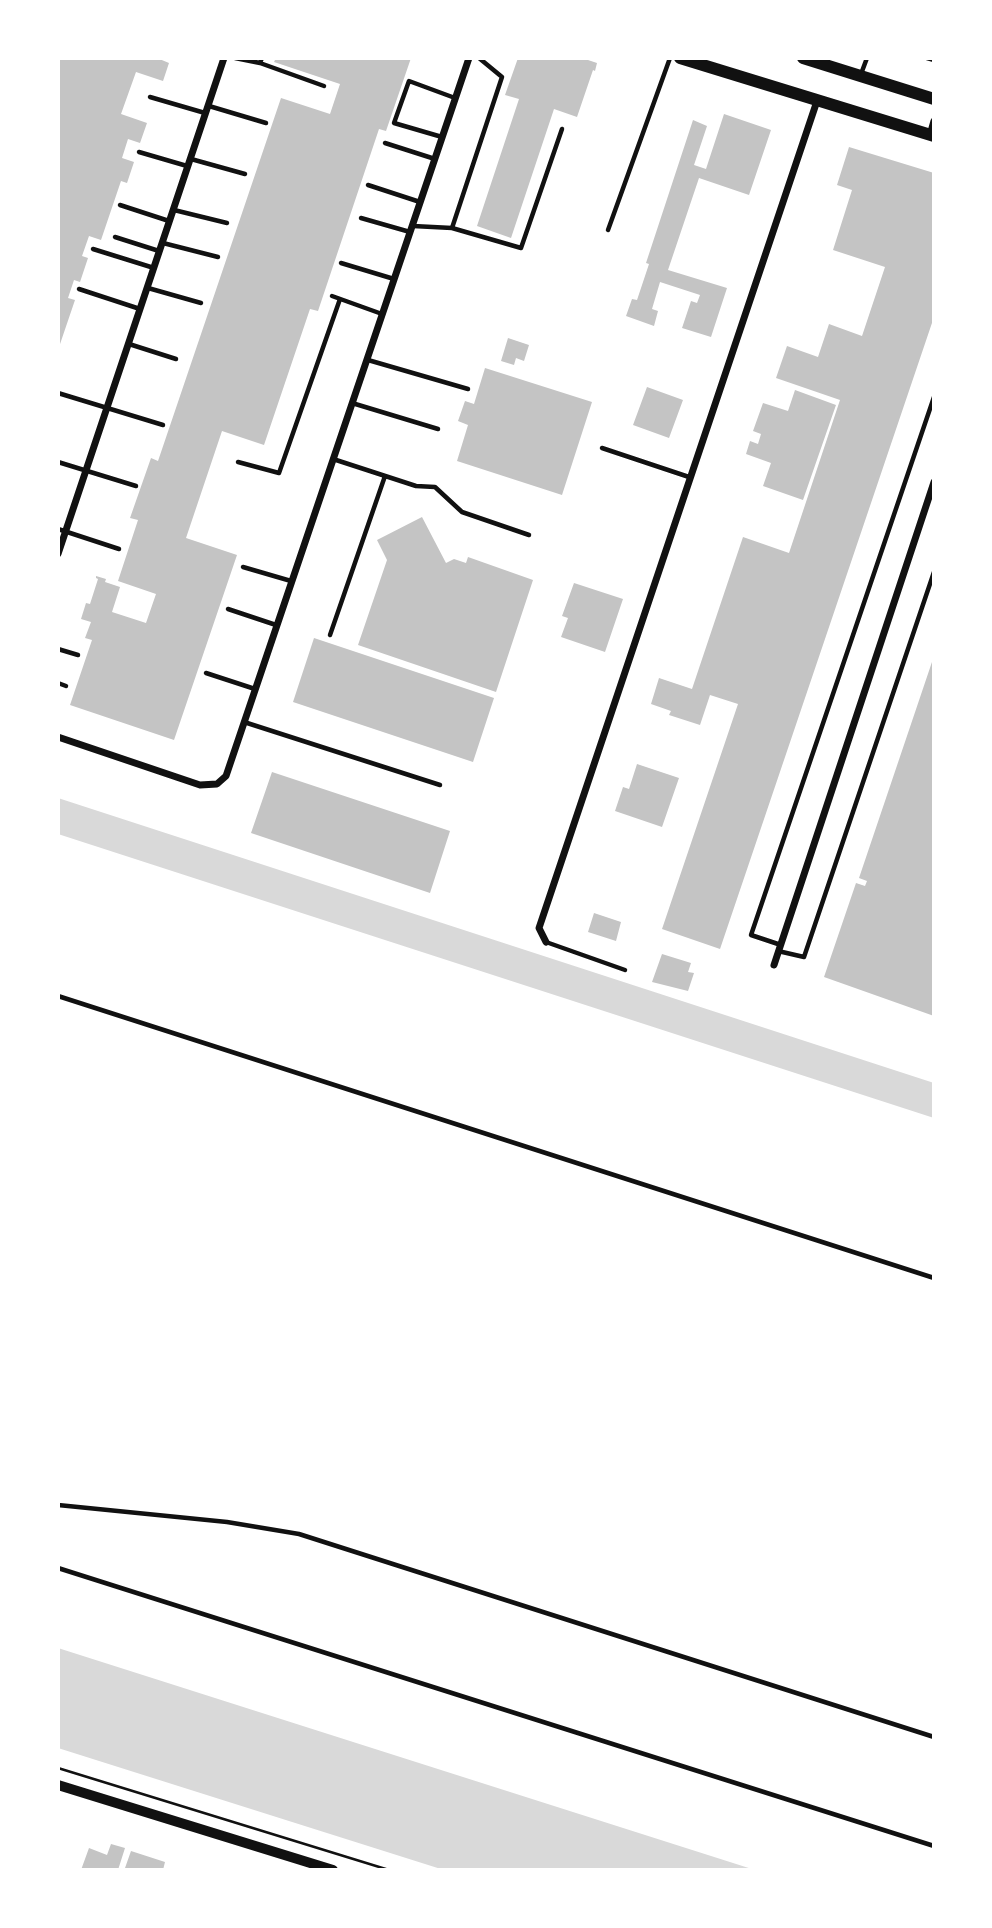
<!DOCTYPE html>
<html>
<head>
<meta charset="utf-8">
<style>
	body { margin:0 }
	#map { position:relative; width:992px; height:1928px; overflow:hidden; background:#fff; font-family:Ubuntu,sans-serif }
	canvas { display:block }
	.frame { position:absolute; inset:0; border:60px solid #fff; pointer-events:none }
</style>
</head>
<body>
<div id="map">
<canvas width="992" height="1928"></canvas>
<div class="frame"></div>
</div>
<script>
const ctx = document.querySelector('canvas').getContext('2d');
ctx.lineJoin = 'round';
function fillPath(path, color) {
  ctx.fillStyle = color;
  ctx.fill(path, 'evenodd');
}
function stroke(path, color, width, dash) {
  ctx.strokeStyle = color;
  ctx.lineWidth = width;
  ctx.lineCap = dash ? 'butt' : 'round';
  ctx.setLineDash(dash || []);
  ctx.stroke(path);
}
const water = new Path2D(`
	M 58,798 L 934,1083 L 934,1118 L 58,834 Z
	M 58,1648 L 755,1870 L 444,1870 L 58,1748 Z`);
const building = new Path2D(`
	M 58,58 L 157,58 L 169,63 L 163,81 L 136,72 L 121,114 L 147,123 L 140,143 L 128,139 L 122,158 L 134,162 L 127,183 L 121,181 L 101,240 L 89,236 L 82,256 L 88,258 L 80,282 L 74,280 L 68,298 L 75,300 L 58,350 Z
	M 276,58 L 411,58 L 386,131 L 379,129 L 318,311 L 310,309 L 264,445 L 222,431 L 186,538 L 237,555 L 174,740 L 70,705 L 92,640 L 85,638 L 91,622 L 81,619 L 86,603 L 90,604 L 98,579 L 96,578 L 96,576 L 106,579 L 105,582 L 120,587 L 112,612 L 146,623 L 156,594 L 118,581 L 138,520 L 130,518 L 151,458 L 158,461 L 281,98 L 330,114 L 340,84 L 274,62 Z
	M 518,58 L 582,58 L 597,63 L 595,71 L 593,70 L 577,117 L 554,109 L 511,238 L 477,226 L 519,99 L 505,95 Z
	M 724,114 L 771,130 L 749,195 L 699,178 L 668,270 L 727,288 L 711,337 L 682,328 L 691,301 L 697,303 L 700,295 L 660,282 L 652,309 L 658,311 L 654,326 L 626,316 L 632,299 L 637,300 L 649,264 L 646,263 L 693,120 L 707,126 L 694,165 L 706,169 Z
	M 849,147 L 934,173 L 934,317 L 720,949 L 662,929 L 738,704 L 710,695 L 700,725 L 669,715 L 671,711 L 651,704 L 659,678 L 692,689 L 743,537 L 789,553 L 840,400 L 776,378 L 787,346 L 818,357 L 829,324 L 862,336 L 885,267 L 833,250 L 852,190 L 837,185 Z
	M 508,338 L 529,345 L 524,361 L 516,358 L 514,365 L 501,361 Z
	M 485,368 L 592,402 L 562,495 L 457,461 L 468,425 L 458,421 L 465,401 L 474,404 Z
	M 647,387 L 683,400 L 669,438 L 633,425 Z
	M 795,390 L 836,405 L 803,500 L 763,486 L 771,463 L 746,454 L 750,441 L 758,444 L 761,434 L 753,431 L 763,403 L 788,411 Z
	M 422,517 L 446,563 L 454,559 L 466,563 L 468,557 L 533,580 L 496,692 L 358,645 L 387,560 L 377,540 Z
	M 574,583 L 623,599 L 605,652 L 561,637 L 568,618 L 562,616 Z
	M 314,638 L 494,698 L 473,762 L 293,702 Z
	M 934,656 L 934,1016 L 824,977 L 856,883 L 865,886 L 867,881 L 859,878 Z
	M 637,764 L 679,778 L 662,827 L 615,811 L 623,787 L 629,789 Z
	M 272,772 L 450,831 L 430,893 L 251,833 Z
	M 594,913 L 621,922 L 616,941 L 588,932 Z
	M 662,954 L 691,963 L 688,972 L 694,973 L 688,991 L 652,982 Z
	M 111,1844 L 125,1848 L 118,1870 L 81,1870 L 89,1848 L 107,1855 Z
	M 131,1851 L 165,1862 L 163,1870 L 125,1868 Z`);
const path = new Path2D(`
	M 58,1768 L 389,1870`);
const service = new Path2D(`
	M 235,58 L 260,63 L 262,58
	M 927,58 L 934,60
	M 260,63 L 324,86
	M 861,74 L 867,58
	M 150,97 L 205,113
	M 209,106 L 266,123
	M 442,137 L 394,123 L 409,81 L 455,98
	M 385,143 L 435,159
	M 139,152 L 187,166
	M 191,159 L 245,174
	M 368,185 L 420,202
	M 120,205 L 169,221
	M 174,210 L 227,223
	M 361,218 L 410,232
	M 413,226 L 452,228 L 521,248 L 562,129
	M 452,228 L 502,77 L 479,58
	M 608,230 L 670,58
	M 115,237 L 159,251
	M 163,243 L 218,257
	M 93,249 L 154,268
	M 341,263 L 394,279
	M 148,288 L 201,303
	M 79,289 L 140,309
	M 332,296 L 382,314
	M 129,344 L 176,359
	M 368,360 L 468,389
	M 58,393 L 163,425
	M 352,403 L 438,429
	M 602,448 L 689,477
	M 333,459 L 416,486 L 435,487 L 462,512 L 529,535
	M 58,462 L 136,486
	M 238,462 L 279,473 L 340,299
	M 58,529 L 119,549
	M 243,567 L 291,581
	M 228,609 L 276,625
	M 330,635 L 385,476
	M 58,649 L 78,655
	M 206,673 L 255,689
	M 58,683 L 66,686
	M 244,722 L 440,785
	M 546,942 L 625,970
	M 781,945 L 751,935 L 934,397
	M 778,951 L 804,957 L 934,572
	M 58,996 L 934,1278
	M 58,1505 L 227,1522 L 299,1534 L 934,1737
	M 58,1568 L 934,1846`);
const minor = new Path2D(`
	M 930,135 L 934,121
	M 58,554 L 224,58
	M 58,737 L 200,785 L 217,784 L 226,776 L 469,58
	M 546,942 L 539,928 L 817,101
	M 774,965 L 934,482`);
const tertiary = new Path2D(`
	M 58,1785 L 333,1870`);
const secondary = new Path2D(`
	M 680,58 L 934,136
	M 803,58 L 934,99`);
fillPath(water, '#d9d9d9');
fillPath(building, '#c4c4c4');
stroke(path, '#111', 2.5);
stroke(service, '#111', 4.5);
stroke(minor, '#111', 7);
stroke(tertiary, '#111', 10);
stroke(secondary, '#111', 12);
</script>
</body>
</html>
